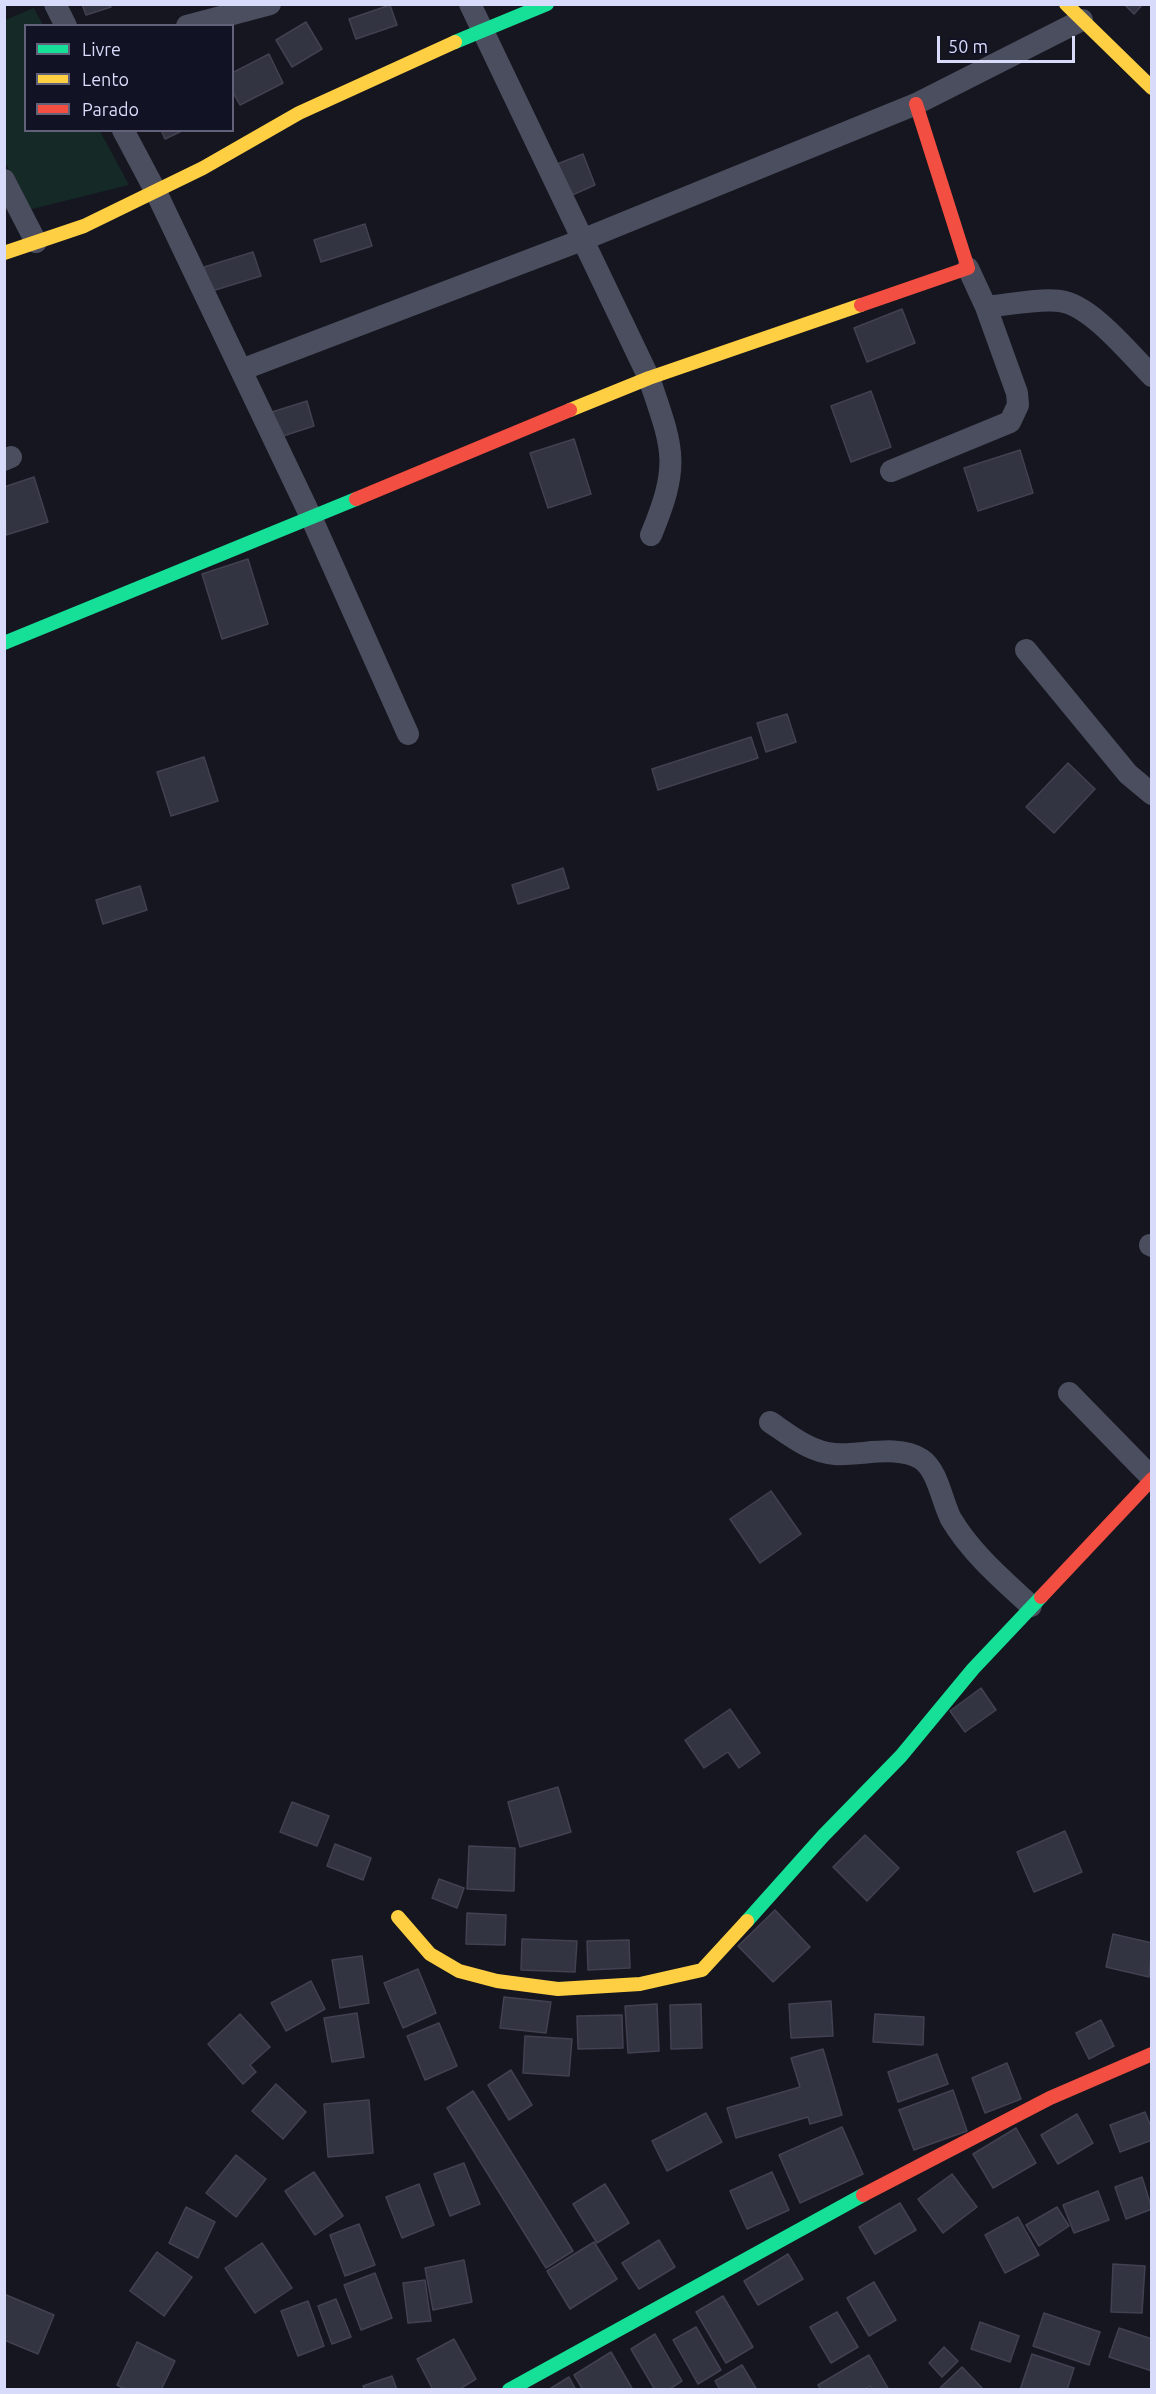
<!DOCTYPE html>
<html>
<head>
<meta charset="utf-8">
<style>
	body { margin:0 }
	#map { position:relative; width:1156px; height:2394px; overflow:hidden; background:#15161f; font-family:Ubuntu,sans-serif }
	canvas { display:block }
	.frame { position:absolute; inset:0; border:6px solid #d8dbfa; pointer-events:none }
	.legend { position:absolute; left:24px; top:24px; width:210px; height:108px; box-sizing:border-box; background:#111223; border:2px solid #616279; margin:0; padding:8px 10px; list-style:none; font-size:18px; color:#d8dbfa }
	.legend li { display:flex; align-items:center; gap:12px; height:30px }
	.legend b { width:30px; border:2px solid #616279 }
	.scale { position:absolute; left:937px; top:36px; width:138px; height:27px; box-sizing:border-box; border:3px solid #d8dbfa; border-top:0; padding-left:8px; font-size:18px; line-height:21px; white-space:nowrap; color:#d8dbfa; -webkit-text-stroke:4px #111223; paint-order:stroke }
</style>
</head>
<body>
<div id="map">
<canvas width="1156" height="2394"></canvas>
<div class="frame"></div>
<ul class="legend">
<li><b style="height:8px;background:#16e098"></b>Livre</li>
<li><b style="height:8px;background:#ffcf43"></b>Lento</li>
<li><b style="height:8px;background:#f24e42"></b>Parado</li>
</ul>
<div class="scale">50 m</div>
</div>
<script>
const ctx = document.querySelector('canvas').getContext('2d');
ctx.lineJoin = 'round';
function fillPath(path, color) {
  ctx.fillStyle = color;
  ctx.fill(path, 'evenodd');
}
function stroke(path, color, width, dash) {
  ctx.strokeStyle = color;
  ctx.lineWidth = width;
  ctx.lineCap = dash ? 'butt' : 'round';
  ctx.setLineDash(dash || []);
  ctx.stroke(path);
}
const green = new Path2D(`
	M 34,8 L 43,25 L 26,26 L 26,130 L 100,131 L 129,185 L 28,210 L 5,162 L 5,20 Z`);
const building = new Path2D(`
	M 82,4 L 110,4 L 111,7 L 86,15 Z
	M 1124,4 L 1143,4 L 1134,14 Z
	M 390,5 L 397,25 L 356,39 L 349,19 Z
	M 306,22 L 322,49 L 292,67 L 276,40 Z
	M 269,54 L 283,83 L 240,105 L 232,91 L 232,73 Z
	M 161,130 L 184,130 L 165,139 Z
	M 583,154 L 595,185 L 570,196 L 557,164 Z
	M 365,224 L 372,246 L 321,262 L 314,240 Z
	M 253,252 L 261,276 L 212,291 L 204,267 Z
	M 902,309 L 915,343 L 867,362 L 854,328 Z
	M 871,391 L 891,447 L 851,462 L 831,406 Z
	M 307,401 L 314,426 L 280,437 L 272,412 Z
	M 574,439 L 591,494 L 548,508 L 530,453 Z
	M 1020,450 L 1033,493 L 978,511 L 964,468 Z
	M 34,477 L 48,522 L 6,535 L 4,487 Z
	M 248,559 L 268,624 L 222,639 L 202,574 Z
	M 787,714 L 796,742 L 766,752 L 757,723 Z
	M 751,737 L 758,758 L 658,790 L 652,769 Z
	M 204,757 L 218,801 L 171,816 L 157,772 Z
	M 1068,763 L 1095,789 L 1054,833 L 1026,807 Z
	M 563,868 L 569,888 L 518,904 L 512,885 Z
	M 140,886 L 147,910 L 103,924 L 96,900 Z
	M 771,1491 L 801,1534 L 760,1563 L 730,1519 Z
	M 981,1688 L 996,1710 L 965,1732 L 950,1711 Z
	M 730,1709 L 760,1753 L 739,1768 L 728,1752 L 704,1768 L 685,1740 Z
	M 558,1787 L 571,1832 L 520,1847 L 508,1802 Z
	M 292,1802 L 329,1816 L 317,1846 L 280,1832 Z
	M 1065,1831 L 1082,1872 L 1034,1892 L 1017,1852 Z
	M 865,1835 L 899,1868 L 867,1901 L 833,1867 Z
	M 335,1844 L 371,1858 L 363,1880 L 327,1866 Z
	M 469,1846 L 515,1848 L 514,1891 L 467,1889 Z
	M 439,1879 L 464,1888 L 457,1908 L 432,1898 Z
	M 775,1910 L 810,1947 L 773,1982 L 738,1946 Z
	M 467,1913 L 506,1915 L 505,1945 L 466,1944 Z
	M 1113,1934 L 1152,1943 L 1149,1977 L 1106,1967 Z
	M 522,1939 L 577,1941 L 575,1972 L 521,1970 Z
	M 629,1940 L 630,1968 L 588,1970 L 587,1941 Z
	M 362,1956 L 369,2003 L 340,2008 L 332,1960 Z
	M 418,1969 L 436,2013 L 403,2028 L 384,1983 Z
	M 311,1981 L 325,2009 L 286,2031 L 271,2003 Z
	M 504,1997 L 551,2002 L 546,2033 L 500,2028 Z
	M 831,2001 L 833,2036 L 791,2038 L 789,2004 Z
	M 657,2004 L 659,2051 L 628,2053 L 625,2006 Z
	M 701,2004 L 702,2048 L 671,2049 L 670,2005 Z
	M 357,2013 L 364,2057 L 332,2062 L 324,2018 Z
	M 240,2014 L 270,2047 L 250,2065 L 256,2072 L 243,2084 L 208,2044 Z
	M 875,2014 L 924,2017 L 923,2045 L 873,2042 Z
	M 622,2015 L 623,2048 L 578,2049 L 577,2016 Z
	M 1101,2020 L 1114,2046 L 1089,2059 L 1076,2033 Z
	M 439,2023 L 457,2066 L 425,2080 L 407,2036 Z
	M 525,2036 L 572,2039 L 569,2076 L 523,2073 Z
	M 823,2049 L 842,2115 L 810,2124 L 808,2117 L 736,2138 L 727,2108 L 800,2087 L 791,2058 Z
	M 937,2054 L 948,2084 L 898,2102 L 888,2072 Z
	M 1007,2063 L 1021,2099 L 985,2113 L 972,2078 Z
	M 511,2070 L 532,2105 L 509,2120 L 488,2085 Z
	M 276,2084 L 306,2112 L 283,2139 L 252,2111 Z
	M 953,2090 L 967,2131 L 914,2150 L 899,2110 Z
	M 473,2091 L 573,2251 L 546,2268 L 447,2108 Z
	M 369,2100 L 373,2153 L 328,2157 L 324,2104 Z
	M 1145,2112 L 1152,2129 L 1152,2140 L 1120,2152 L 1110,2125 Z
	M 706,2113 L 722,2142 L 667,2171 L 652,2141 Z
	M 1077,2114 L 1093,2143 L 1058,2164 L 1041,2135 Z
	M 842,2127 L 863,2174 L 800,2203 L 779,2155 Z
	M 1016,2128 L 1036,2163 L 993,2188 L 973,2154 Z
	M 236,2155 L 266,2179 L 236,2217 L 206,2193 Z
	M 464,2163 L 480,2204 L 450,2216 L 434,2174 Z
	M 314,2172 L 343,2216 L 315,2235 L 285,2191 Z
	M 772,2172 L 789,2210 L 747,2229 L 730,2191 Z
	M 952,2174 L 977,2207 L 943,2233 L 918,2199 Z
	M 1142,2177 L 1152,2209 L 1126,2219 L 1115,2187 Z
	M 419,2184 L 434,2225 L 402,2238 L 386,2197 Z
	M 605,2184 L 629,2223 L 597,2243 L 573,2204 Z
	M 1098,2191 L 1109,2220 L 1074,2233 L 1063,2205 Z
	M 900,2203 L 916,2230 L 875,2254 L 859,2227 Z
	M 186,2207 L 215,2222 L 198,2258 L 169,2243 Z
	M 1057,2207 L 1069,2226 L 1039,2246 L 1026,2225 Z
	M 1018,2217 L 1039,2255 L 1005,2273 L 985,2235 Z
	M 359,2224 L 375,2265 L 345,2276 L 330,2235 Z
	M 659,2240 L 675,2267 L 639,2289 L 622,2263 Z
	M 594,2242 L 617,2279 L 570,2309 L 547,2271 Z
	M 262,2243 L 292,2288 L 255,2313 L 225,2268 Z
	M 157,2252 L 192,2277 L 164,2316 L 130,2291 Z
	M 788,2254 L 803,2279 L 758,2305 L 744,2281 Z
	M 464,2260 L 472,2302 L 433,2310 L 425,2268 Z
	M 1113,2264 L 1145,2266 L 1142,2313 L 1111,2312 Z
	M 375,2273 L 392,2318 L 361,2330 L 344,2285 Z
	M 425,2280 L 431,2321 L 408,2323 L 403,2283 Z
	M 874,2282 L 896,2320 L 869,2336 L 847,2298 Z
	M 4,2294 L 54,2315 L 38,2354 L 4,2340 Z
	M 723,2296 L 753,2347 L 726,2363 L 696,2312 Z
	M 336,2299 L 351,2337 L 332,2344 L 318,2306 Z
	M 308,2301 L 324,2346 L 298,2356 L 281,2311 Z
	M 837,2312 L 858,2347 L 831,2363 L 810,2327 Z
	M 1044,2313 L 1100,2332 L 1089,2365 L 1033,2346 Z
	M 980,2322 L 1019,2336 L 1010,2362 L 971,2349 Z
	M 696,2327 L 721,2370 L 698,2384 L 673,2340 Z
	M 1119,2328 L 1152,2339 L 1152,2371 L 1109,2357 Z
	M 655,2334 L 682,2381 L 668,2390 L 655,2390 L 631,2349 Z
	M 454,2339 L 476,2379 L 458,2390 L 433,2390 L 417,2359 Z
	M 137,2342 L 175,2361 L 161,2390 L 127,2390 L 117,2385 Z
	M 944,2347 L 958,2361 L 942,2377 L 929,2363 Z
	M 611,2352 L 633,2390 L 583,2390 L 574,2375 Z
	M 1032,2354 L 1074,2368 L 1067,2390 L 1020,2390 Z
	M 869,2355 L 889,2390 L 872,2390 L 870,2386 L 864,2390 L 821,2390 L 818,2385 Z
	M 742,2365 L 757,2390 L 720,2390 L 715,2381 Z
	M 962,2367 L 984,2390 L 940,2388 Z
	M 392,2376 L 397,2390 L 365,2390 L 363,2386 Z
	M 569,2377 L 576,2390 L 548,2390 Z`);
const street = new Path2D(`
	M 55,4 L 66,26
	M 470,4 L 649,378 C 673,449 681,463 651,535
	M 187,26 L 270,4
	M 123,130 L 156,192 L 311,517 L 408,734
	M 4,180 L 36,242
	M 986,307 C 1008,305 1039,298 1060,301 C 1091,305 1130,354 1152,376
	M 241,370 L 582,240 L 916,104 L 1082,20
	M 4,460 L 11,457
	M 891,471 L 1010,422 L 1018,405 L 1017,393 L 986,307 L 968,268
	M 1026,650 L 1128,774 L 1152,794
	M 1150,1245 L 1152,1246
	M 1069,1393 L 1152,1478
	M 770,1422 C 791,1436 810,1452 835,1454 C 861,1456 897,1444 921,1459 C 938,1470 942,1502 951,1519 C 972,1554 1002,1579 1031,1606`);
const fast = new Path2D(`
	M 455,42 L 547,4
	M 4,643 L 356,499
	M 747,1921 L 823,1836 L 901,1756 L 973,1669 L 1041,1597
	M 509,2390 L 863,2195`);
const slow = new Path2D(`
	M 1066,4 L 1152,88
	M 4,253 L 84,226 L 203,168 L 299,113 L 455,42
	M 570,410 L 649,378 L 861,305
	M 398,1917 L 430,1954 L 459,1971 L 497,1981 L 558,1989 L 640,1984 L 702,1970 L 747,1921`);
const jam = new Path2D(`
	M 861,305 L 968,268 L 916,104
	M 356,499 L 570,410
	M 1041,1597 L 1152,1479
	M 863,2195 L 1050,2098 L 1152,2054`);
fillPath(green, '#152926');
fillPath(building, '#333441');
stroke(building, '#414152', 1.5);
stroke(street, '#4b4e5e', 22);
stroke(fast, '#16e098', 14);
stroke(slow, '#ffcf43', 14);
stroke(jam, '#f24e42', 14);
</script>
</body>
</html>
